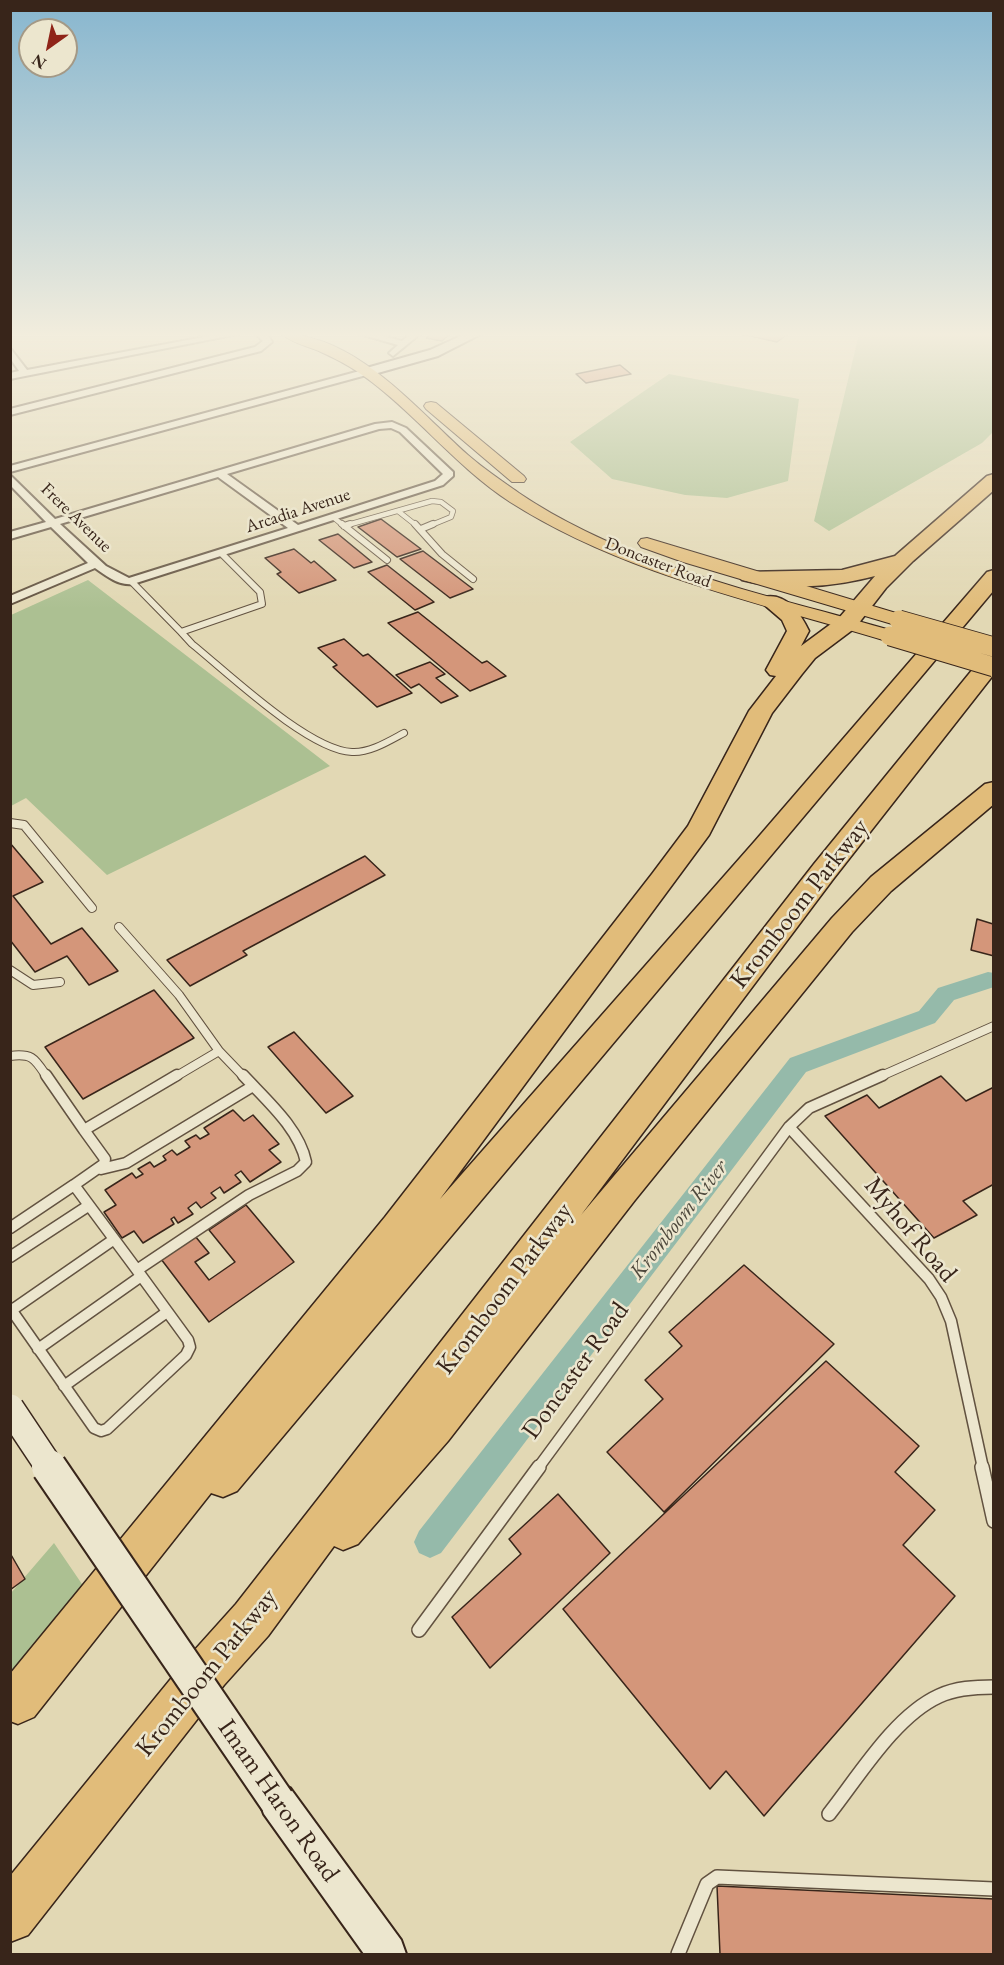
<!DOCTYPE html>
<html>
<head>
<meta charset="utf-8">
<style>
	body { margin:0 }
	#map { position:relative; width:1004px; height:1965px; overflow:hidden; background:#e2d8b4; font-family:"EB Garamond",serif }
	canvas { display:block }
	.frame { position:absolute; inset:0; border:12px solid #38251a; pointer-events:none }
	.north { position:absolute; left:18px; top:18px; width:60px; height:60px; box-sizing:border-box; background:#ece6ce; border:2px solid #a49986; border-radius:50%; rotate:213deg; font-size:16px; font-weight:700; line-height:24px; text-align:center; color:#38251a }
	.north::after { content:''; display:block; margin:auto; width:21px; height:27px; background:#8f2418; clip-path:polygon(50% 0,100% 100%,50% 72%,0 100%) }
</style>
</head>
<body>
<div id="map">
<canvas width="1004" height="1965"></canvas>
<div class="frame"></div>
<div class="north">N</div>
</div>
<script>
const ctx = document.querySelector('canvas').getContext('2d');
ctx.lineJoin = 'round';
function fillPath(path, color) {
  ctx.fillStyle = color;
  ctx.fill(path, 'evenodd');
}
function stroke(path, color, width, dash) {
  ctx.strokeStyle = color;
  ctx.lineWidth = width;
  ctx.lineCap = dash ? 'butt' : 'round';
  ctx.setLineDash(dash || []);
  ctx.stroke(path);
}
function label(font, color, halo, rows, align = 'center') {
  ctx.font = font + ' "EB Garamond",serif';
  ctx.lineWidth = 5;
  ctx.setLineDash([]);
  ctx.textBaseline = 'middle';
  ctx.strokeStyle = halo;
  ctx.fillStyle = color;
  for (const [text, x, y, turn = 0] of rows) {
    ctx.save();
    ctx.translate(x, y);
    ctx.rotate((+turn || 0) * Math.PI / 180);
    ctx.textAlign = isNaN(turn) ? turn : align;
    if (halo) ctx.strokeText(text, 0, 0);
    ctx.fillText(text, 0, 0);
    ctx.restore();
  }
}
const green = new Path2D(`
	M 859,334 L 993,334 L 993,432 L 982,443 L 829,531 L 814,521 Z
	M 669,374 L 799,399 L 788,481 L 727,498 L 685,495 L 612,479 L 570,442 Z
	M 88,580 L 330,766 L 107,875 L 26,798 L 11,806 L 11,615 Z
	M 54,1543 L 84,1587 L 11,1671 L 11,1593 Z`);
const canal = new Path2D(`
	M 988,972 L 994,973 L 994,987 L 954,1000 L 935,1023 L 806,1072 L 441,1553 L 430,1558 L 419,1553 L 414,1542 L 419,1531 L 790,1058 L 919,1011 L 938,988 Z`);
const building = new Path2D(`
	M 432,334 L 450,334 L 442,341 L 426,338 Z
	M 741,334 L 788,334 L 777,342 Z
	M 620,365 L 631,374 L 586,383 L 576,374 Z
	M 381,519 L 421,549 L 397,557 L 358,527 Z
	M 338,534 L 372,562 L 354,568 L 319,540 Z
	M 294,549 L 311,563 L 314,561 L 336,580 L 299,593 L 277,574 L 281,572 L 265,558 Z
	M 423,551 L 473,589 L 450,598 L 400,559 Z
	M 387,565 L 434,602 L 415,610 L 368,572 Z
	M 418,612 L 482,663 L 487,661 L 506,676 L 470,691 L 388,623 Z
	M 344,639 L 363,656 L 368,654 L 412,693 L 377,707 L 333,667 L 337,665 L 318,648 Z
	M 430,662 L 445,674 L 436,678 L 458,696 L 441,703 L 419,684 L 411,688 L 396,675 Z
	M 10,843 L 43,882 L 13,896 L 51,944 L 82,928 L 118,971 L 89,985 L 67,956 L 35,972 L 10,940 Z
	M 365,856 L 385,875 L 243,951 L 247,955 L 190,986 L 167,960 Z
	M 977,919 L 993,924 L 994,921 L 994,956 L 971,950 Z
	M 154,990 L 194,1038 L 83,1099 L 45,1047 Z
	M 294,1032 L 353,1096 L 326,1113 L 268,1047 Z
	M 941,1076 L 966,1101 L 994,1087 L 994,1184 L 963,1201 L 977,1215 L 934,1238 L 825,1116 L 867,1095 L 879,1108 Z
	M 233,1110 L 244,1121 L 253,1115 L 279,1144 L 269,1150 L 281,1162 L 250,1182 L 241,1171 L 235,1175 L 241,1182 L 224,1193 L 220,1187 L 211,1193 L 216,1198 L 201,1208 L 196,1202 L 188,1208 L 193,1214 L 178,1223 L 174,1217 L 171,1219 L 174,1224 L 143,1243 L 134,1231 L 122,1238 L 104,1212 L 116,1205 L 105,1190 L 132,1173 L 136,1178 L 143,1174 L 138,1169 L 150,1162 L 154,1167 L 166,1160 L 163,1156 L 172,1150 L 177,1155 L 190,1147 L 185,1141 L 196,1135 L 200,1139 L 209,1134 L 204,1128 Z
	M 246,1205 L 294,1262 L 209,1322 L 161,1259 L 195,1236 L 209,1253 L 195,1262 L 209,1280 L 235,1262 L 209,1230 Z
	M 744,1265 L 834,1344 L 664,1512 L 607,1452 L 663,1399 L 645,1380 L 682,1346 L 669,1332 Z
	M 826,1361 L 919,1446 L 895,1472 L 935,1510 L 903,1545 L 955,1596 L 764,1816 L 726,1771 L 710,1789 L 563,1609 Z
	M 558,1494 L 610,1553 L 490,1668 L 452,1617 L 521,1554 L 509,1539 Z
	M 10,1553 L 25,1579 L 10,1590 Z
	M 717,1886 L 994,1899 L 994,1954 L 720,1954 Z`);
const laneFar4 = new Path2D(`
	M 398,511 L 417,526
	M 333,517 L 344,526
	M 344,526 L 432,501 L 441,502 L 453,511 L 451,517 L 429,526`);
const laneFar3 = new Path2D(`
	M 342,524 L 387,560
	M 415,524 L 442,554 L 473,579
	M 344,526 L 350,524
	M 421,529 L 433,524
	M 132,582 L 181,632 L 262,604 L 260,592 L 221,553
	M 181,632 L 192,644 C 227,672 308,750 352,752 C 370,753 389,741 404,733`);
const laneFar2 = new Path2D(`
	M 10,823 L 24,825 L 92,908
	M 119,927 L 179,995 L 219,1051
	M 10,970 L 33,985 L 60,982
	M 10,1056 C 33,1053 35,1059 47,1077
	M 175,1077 L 219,1051 L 244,1077
	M 879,1077 L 994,1026`);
const laneFar1 = new Path2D(`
	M 46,1075 L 84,1130
	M 789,1127 L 929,1279 L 941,1297 L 951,1321 L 983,1468
	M 101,1169 L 126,1163 L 253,1086
	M 10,1228 L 74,1185
	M 10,1257 L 88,1206
	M 137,1270 L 74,1185 L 104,1164 L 105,1159 L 84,1130 L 177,1075
	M 137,1270 L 249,1195 L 297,1171 L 306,1162 C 299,1128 266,1100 243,1075
	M 10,1308 L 94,1428 L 101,1431 L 107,1429 L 186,1355 L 190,1347 L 188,1340 L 137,1270
	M 12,1310 L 113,1240
	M 38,1349 L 140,1277
	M 64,1386 L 167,1312
	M 538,1468 L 789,1127 L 809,1108 L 883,1075`);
const lane = new Path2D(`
	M 982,1467 L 994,1521
	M 419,1630 L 539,1467
	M 829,1814 C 859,1776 895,1716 939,1696 C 956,1688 975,1687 994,1687
	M 678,1954 L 707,1884 L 717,1877 L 994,1889`);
const street = new Path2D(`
	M 220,334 L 238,334 L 10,379 L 10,373 L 19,371 L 10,358 L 10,348 L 27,370 Z
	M 256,334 L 267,334 L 272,342 L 261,351 L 10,415 L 10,409 L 255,347 L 263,341 Z
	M 360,334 L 375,334 L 402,341 L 411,334 L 420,334 L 393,356 L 389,353 L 398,345 Z
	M 367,369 L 372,372 L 370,374 L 10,472 L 10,466 Z
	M 392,422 L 406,428 L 453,472 L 453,476 L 443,485 L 133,584 C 119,586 106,576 95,568 L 10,604 L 10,596 L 88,563 L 51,527 L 10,539 L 10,532 L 46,522 L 10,485 L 10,475 L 55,519 L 375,424 ZM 391,428 L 400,432 L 443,474 L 435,481 L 298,525 L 227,474 L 379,429 ZM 218,477 L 288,528 L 129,578 L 106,566 L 60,524 Z`);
const secondary = new Path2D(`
	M 465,334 L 481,334 L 438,356 L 367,376 L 361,372 L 363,369 L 430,350 Z
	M 277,1783 L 290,1788 L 401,1940 L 406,1954 L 364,1954 L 264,1814 L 259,1801 L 264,1788 Z`);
const primary = new Path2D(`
	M 282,334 C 356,334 417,410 468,455 C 484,469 502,481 519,493 C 630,568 770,595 897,632 L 899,636 L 897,640 L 883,640 C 757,602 623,574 510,502 C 457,467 422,421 373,383 C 358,371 341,361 323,353 C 311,347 291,343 282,334 Z
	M 431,402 L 436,403 L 524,476 L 526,479 L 524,482 L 512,482 L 426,409 L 424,406 L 426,403 Z
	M 647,538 L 906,616 L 908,620 L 906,624 L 892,624 L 683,562 L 641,547 L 638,543 L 641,539 Z`);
const highway = new Path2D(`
	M 994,474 L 994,490 L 913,561 L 886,588 L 855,628 L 815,658 L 802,674 L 772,713 L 709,835 L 440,1199 L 755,841 L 987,572 L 994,570 L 994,590 L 237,1491 L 223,1497 L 211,1493 L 34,1717 L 18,1724 L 10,1721 L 10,1674 L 385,1217 L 652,874 L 688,826 L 749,711 L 776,676 L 770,675 L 766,670 L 787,631 L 782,620 L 761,602 L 764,597 C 786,592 801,614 809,631 L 801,646 L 839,618 L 875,576 C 834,587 783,591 742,580 L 738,576 L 742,572 L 842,570 L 895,556 L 987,476 Z
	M 994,651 L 994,674 L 834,878 L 581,1215 L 832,918 L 871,877 L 985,784 L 994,782 L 994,804 L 891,891 L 852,932 L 635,1200 L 448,1441 L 358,1544 L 343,1550 L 334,1546 L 268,1636 L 224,1685 L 28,1935 L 10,1942 L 10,1876 L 192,1653 L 236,1604 L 814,864 L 986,653 Z`);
const secondaryBridgeFar1 = new Path2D(`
	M 10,1408 L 50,1468`);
const secondaryBridge = new Path2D(`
	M 49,1467 L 277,1801`);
const primaryBridge = new Path2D(`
	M 899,620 L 994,647
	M 890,636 L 994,667`);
const farStreetnames = [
	["Arcadia Avenue",298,511,-18],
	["Frere Avenue",76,518,44],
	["Doncaster Road",658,563,21]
];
const waterNames = [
	["Kromboom River",679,1220,-52]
];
const nearStreetnames = [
	["Kromboom Parkway",800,904,-52],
	["Myhof Road",910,1230,50],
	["Kromboom Parkway",505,1289,-53],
	["Doncaster Road",576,1371,-54],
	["Kromboom Parkway",207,1673,-51],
	["Imam Haron Road",278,1801,55]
];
fillPath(green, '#acc092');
fillPath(canal, '#95baaa');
fillPath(building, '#d4967a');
stroke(building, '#38251a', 1.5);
stroke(laneFar4, '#625240', 6);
stroke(laneFar3, '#625240', 8);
stroke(laneFar2, '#625240', 10);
stroke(laneFar1, '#625240', 13);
stroke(lane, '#625240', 16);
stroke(street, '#625240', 4);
stroke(secondary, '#38251a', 4);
stroke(primary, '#38251a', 2);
stroke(highway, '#38251a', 3);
stroke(laneFar4, '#ece6ce', 4.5);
stroke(laneFar3, '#ece6ce', 6);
stroke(laneFar2, '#ece6ce', 8);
stroke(laneFar1, '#ece6ce', 10);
stroke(lane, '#ece6ce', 13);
fillPath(street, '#ece6ce');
fillPath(secondary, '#ece6ce');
fillPath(primary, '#e1bc7a');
fillPath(highway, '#e1bc7a');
stroke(secondaryBridgeFar1, '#38251a', 30, []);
stroke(secondaryBridge, '#38251a', 38, []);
stroke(primaryBridge, '#38251a', 21, []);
stroke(secondaryBridgeFar1, '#ece6ce', 27);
stroke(secondaryBridge, '#ece6ce', 34);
stroke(primaryBridge, '#e1bc7a', 19);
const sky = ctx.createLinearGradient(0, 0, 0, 609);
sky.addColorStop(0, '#87b6cf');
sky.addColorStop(0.55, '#f2eddd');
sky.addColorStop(1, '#f2eddd00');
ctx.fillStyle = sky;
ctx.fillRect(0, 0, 1004, 609);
label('18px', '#38251a', '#ece6ce', farStreetnames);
label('italic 22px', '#4f4a3e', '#ece6ce', waterNames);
label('26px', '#38251a', '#ece6ce', nearStreetnames);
</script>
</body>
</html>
